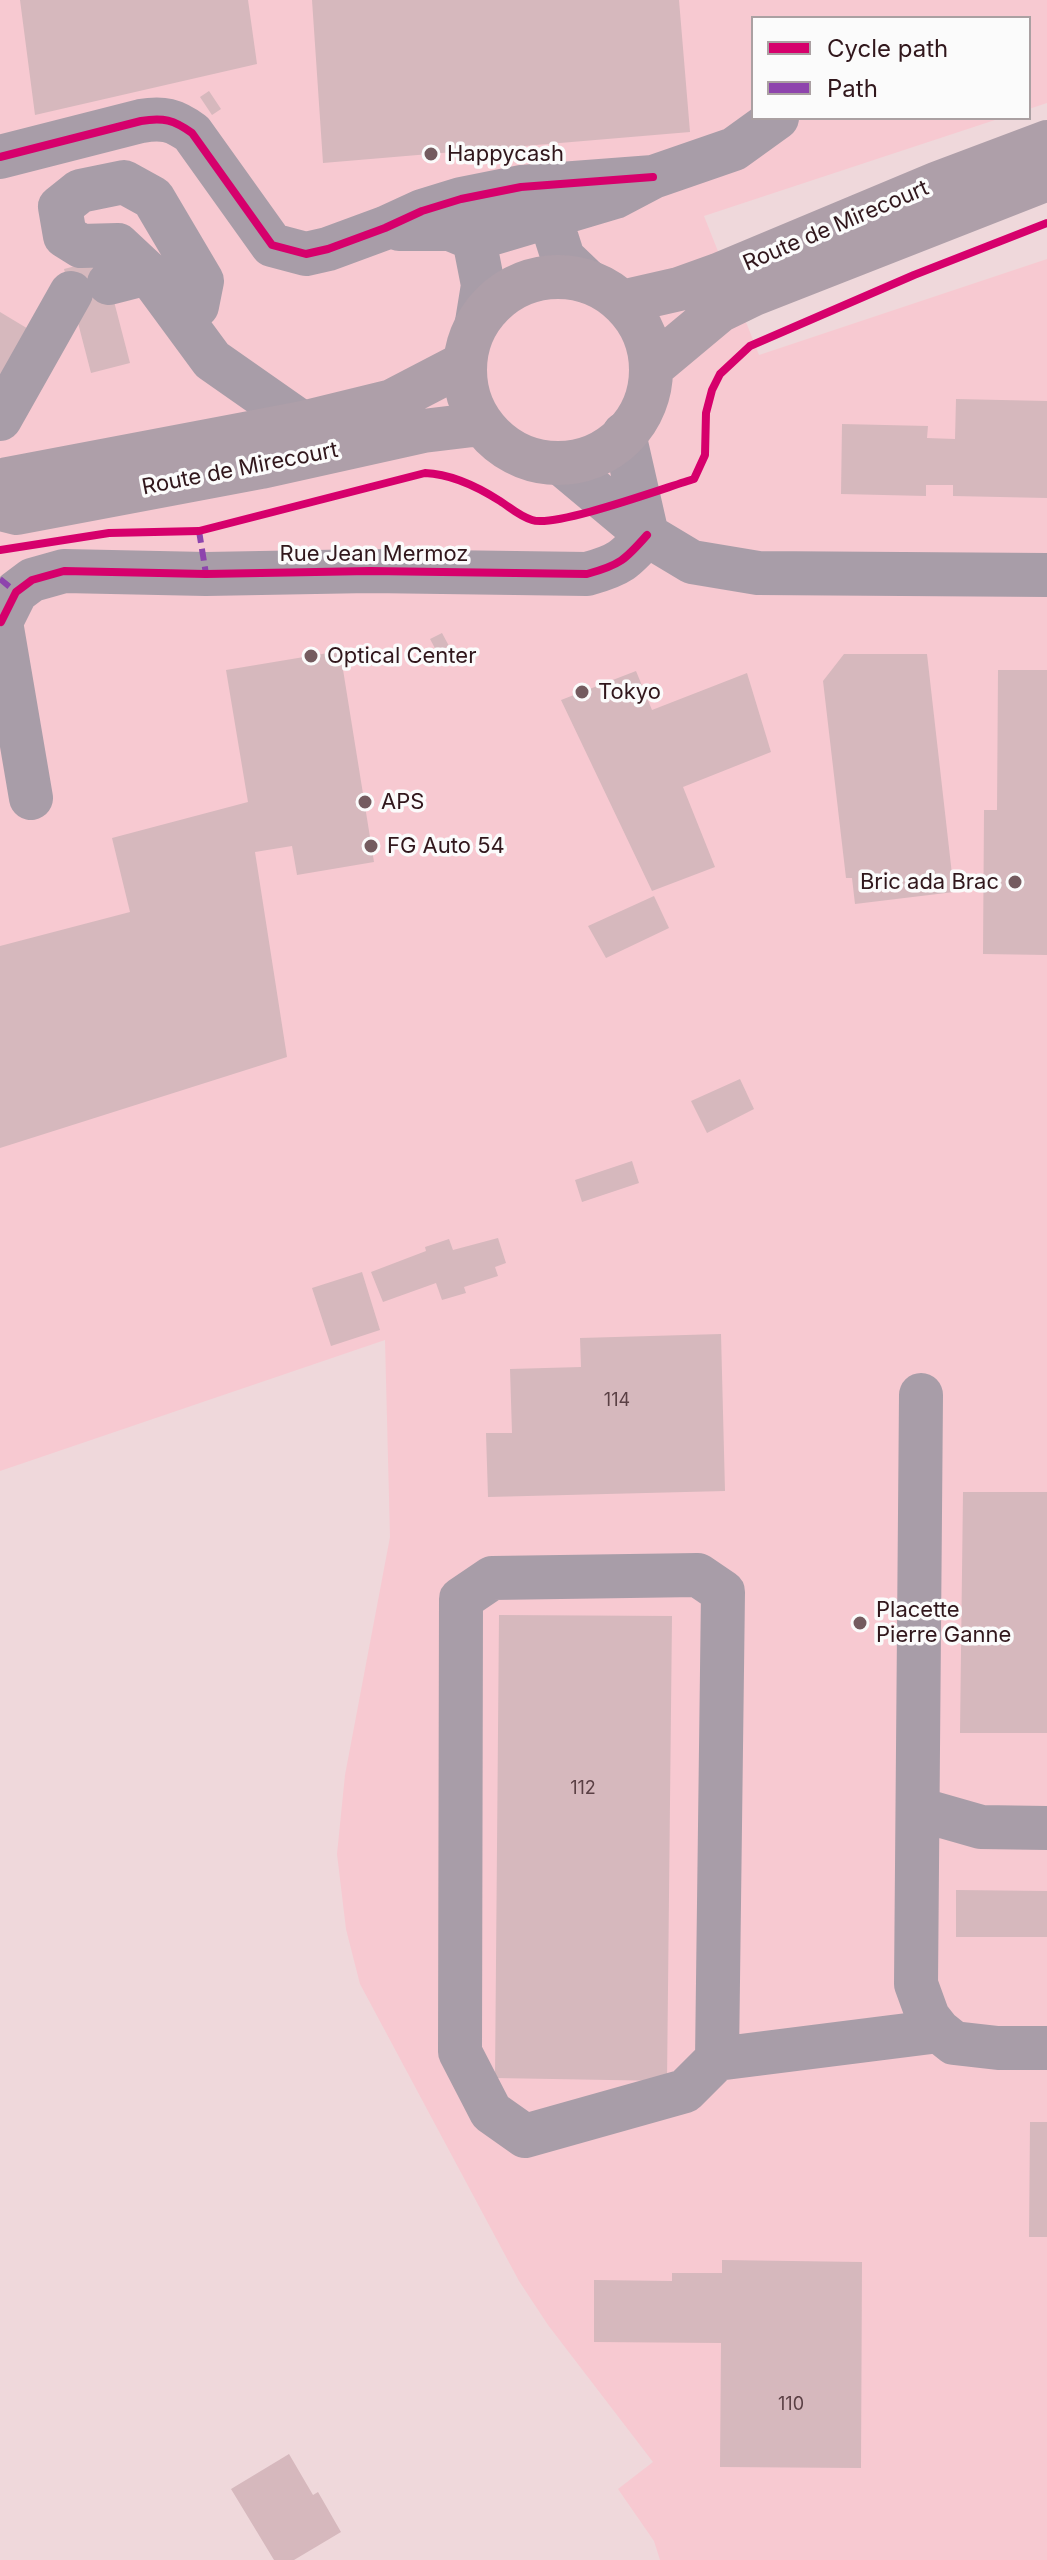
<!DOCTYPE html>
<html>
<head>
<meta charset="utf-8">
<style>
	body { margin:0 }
	#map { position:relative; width:1047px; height:2560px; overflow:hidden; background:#efd8db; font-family:Inter,sans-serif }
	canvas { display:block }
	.legend { position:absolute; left:751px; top:16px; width:280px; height:104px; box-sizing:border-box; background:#fbfbfb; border:2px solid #aaa0a2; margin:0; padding:10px 14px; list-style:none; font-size:24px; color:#31171c }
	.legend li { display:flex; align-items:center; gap:16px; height:40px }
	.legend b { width:40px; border:2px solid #aaa0a2 }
</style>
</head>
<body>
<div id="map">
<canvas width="1047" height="2560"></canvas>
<ul class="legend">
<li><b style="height:10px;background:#d6006c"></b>Cycle path</li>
<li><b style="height:10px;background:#8e44ad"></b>Path</li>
</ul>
</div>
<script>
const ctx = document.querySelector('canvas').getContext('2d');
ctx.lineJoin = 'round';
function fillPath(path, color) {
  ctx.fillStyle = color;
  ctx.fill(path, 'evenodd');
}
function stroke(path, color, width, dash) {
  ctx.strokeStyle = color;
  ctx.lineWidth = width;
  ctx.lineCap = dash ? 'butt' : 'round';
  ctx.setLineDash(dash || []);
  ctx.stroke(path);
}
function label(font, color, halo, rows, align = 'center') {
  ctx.font = font + ' Inter,sans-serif';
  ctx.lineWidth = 7;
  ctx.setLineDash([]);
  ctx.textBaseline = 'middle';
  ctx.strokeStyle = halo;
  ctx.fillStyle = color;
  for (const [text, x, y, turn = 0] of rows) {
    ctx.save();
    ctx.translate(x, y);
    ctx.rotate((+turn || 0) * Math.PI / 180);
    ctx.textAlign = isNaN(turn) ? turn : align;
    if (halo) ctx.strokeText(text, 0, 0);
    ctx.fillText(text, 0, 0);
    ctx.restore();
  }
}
const built = new Path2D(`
	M 0,0 L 1047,0 L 1047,103 L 1029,109 L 1029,18 L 753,18 L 753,118 L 1001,118 L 704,216 L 759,355 L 1047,259 L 1047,2560 L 660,2560 L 654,2541 L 618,2489 L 653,2462 L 548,2325 L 519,2281 L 360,1984 L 346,1929 L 337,1854 L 345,1775 L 390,1537 L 385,1340 L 0,1471 Z`);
const building = new Path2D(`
	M 20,0 L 248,0 L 257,64 L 35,115 Z
	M 312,0 L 679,0 L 690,132 L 323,163 Z
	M 209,91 L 221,109 L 212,115 L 200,97 Z
	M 103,259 L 130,363 L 91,373 L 64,269 Z
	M 0,312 L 30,330 L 0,376 Z
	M 956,399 L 1047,401 L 1047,498 L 953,496 L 953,485 L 926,485 L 926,496 L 841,494 L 842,424 L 928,426 L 927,438 L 955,439 Z
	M 442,633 L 449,646 L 437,652 L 430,639 Z
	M 340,651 L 374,862 L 297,875 L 292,846 L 255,852 L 287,1057 L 0,1148 L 0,946 L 130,912 L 112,838 L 248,802 L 226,670 Z
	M 844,654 L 927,654 L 954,892 L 855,904 L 852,878 L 846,878 L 823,681 Z
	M 998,670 L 1047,670 L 1047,955 L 983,954 L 984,810 L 997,810 Z
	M 636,671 L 652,710 L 747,673 L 771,752 L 683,787 L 715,867 L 652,891 L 561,700 Z
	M 654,896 L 669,928 L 606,958 L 588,926 Z
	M 740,1079 L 754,1109 L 707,1133 L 691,1101 Z
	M 632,1161 L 639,1183 L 582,1202 L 575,1180 Z
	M 498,1238 L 506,1263 L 495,1267 L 498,1276 L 464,1287 L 466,1293 L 442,1300 L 436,1283 L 383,1302 L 371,1272 L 426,1251 L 425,1247 L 449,1239 L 453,1250 Z
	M 362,1272 L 380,1330 L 331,1346 L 312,1288 Z
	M 721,1334 L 725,1491 L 488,1497 L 486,1433 L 512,1433 L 510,1369 L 581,1367 L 580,1338 Z
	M 963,1492 L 1047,1492 L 1047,1733 L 960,1733 Z
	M 499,1615 L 672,1616 L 667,2081 L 495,2078 Z
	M 956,1890 L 1047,1891 L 1047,1937 L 956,1937 Z
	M 1030,2122 L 1047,2122 L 1047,2237 L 1029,2237 Z
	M 722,2260 L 862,2262 L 861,2468 L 720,2467 L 721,2343 L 594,2342 L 594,2280 L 672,2281 L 672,2273 L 722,2273 Z
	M 289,2454 L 313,2495 L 318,2492 L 341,2532 L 294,2560 L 274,2560 L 231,2489 Z`);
const minor = new Path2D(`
	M 0,157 L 141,121 C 163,117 174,120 192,133 L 272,245 L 306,254 L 328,249 L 385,228 L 422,211 L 461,199 L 521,187 L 653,177
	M 531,198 L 550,217 L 563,258 L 587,281
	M 399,229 L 450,229 L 474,239 L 615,197 L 653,177 L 734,149 L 777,118
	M 148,273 L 118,245 L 81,246 L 65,236 L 60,207 L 80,191 L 124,182 L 153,198 L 202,281 L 197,306 L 182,318
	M 109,283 L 148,273 L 212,360 L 302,423
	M 477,322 L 483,285 L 474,239 L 486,212
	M 0,419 L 71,293
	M 624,434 L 647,535
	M 562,464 L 647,535 L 692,562 L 758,573 L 1047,575
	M 31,798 L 1,622 L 16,592 L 32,580 L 64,571 L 206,574 L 370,571 L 587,574 C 620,565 625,560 647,535
	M 921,1395 L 916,1984 L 928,2017 L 939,2031 L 954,2043 L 998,2048 L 1047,2048
	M 918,1809 L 981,1827 L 1047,1828
	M 717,2059 L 685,2091 L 525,2136 L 491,2112 L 460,2052 L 461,1599 L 492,1578 L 698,1575 L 723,1592 L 717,2059 L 939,2031`);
const major = new Path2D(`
	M465 370a93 93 0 1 1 186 0a93 93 0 1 1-186 0Z
	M 622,302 L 679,289 L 718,275 L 938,183 L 1047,142
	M 652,367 L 719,311 L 754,294 L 1047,179
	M 0,485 L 7,479 L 302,423 L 392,401 L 465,363
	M 0,509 L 17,513 L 261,467 L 423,431 L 481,424`);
const quiet = new Path2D(`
	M 199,531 L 206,574
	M 0,579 L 16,592`);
const cycleway = new Path2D(`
	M 0,157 L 141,121 C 163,117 174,120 192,133 L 272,245 L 306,254 L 328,249 L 385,228 L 422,211 L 461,199 L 521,187 L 653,177
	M 0,550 L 109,533 L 199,531 L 425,473 C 452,474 478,487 500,501 C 511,508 519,516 532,520 C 555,528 664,488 694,479 L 705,455 L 706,413 L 712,390 L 720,374 L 750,346 L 914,275 L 1047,223
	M 1,622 L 16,592 L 32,580 L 64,571 L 206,574 L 370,571 L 587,574 C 620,565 625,560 647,535`);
const markers = [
	[431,154,8,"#745b5f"],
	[311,656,8,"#745b5f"],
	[582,692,8,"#745b5f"],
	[365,802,8,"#745b5f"],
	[371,846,8,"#745b5f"],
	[1015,882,8,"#745b5f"],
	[860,1623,8,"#745b5f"]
];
const numberNames = [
	["114",617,1401],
	["112",583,1789],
	["110",791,2405]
];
const poiNames = [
	["Happycash",447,154],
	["Optical Center",327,656],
	["Tokyo",598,692],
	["APS",381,802],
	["FG Auto 54",387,846],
	["Bric ada Brac",999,882,"right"],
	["Placette",876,1610],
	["Pierre Ganne",876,1635]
];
const streetNames = [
	["Route de Mirecourt",836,226,-23],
	["Route de Mirecourt",240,469,-11],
	["Rue Jean Mermoz",374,554]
];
fillPath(built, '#f7c9d1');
fillPath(building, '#d6b8bd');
stroke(minor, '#a89da8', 44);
stroke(major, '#ae9fa9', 44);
stroke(quiet, '#8e44ad', 6, [12, 6]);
stroke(cycleway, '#d6006c', 8);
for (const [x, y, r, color] of markers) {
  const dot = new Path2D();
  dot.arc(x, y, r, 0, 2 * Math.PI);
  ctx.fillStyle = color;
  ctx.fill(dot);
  stroke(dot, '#fbfbfb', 3);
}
label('18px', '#5a3f44', null, numberNames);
label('22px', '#31171c', '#fbfbfb', poiNames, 'left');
label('22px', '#31171c', '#fbfbfb', streetNames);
</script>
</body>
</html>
